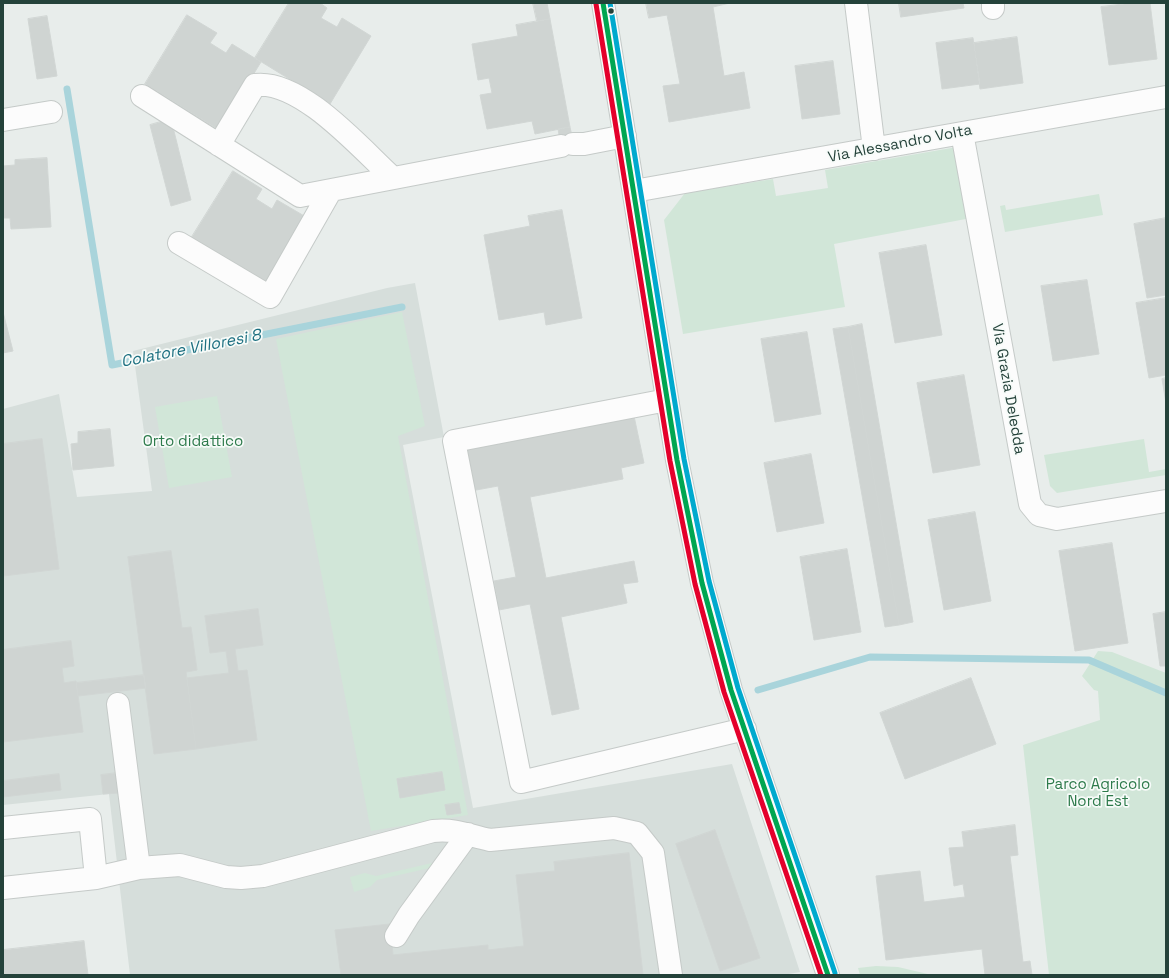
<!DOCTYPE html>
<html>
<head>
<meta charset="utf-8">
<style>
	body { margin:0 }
	#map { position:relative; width:1169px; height:978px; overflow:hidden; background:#e8edeb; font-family:"Space Grotesk",sans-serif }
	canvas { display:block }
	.frame { position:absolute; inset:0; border:4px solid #24423a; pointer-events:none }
</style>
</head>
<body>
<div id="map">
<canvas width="1169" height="978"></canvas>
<div class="frame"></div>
</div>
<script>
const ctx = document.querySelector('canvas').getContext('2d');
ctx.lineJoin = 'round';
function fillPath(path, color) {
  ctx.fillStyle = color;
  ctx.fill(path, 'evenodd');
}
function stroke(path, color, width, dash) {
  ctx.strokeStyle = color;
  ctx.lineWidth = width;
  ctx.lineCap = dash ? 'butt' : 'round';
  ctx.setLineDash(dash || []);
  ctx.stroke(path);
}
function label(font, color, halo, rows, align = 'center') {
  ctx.font = font + ' "Space Grotesk",sans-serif';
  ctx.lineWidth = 3.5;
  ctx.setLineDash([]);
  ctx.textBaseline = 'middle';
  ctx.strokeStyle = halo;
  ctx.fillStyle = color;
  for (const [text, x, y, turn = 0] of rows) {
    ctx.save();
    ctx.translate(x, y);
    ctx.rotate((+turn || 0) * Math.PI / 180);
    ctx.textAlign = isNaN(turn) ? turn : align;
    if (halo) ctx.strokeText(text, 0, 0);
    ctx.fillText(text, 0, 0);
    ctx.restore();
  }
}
const built = new Path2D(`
	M 415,283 L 444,437 L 403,445 L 473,808 L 732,764 L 800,972 L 783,975 L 130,975 L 109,794 L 3,805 L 3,409 L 59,394 L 77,497 L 152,491 L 133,351 L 387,288 Z`);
const green = new Path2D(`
	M 957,147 L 971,218 L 834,244 L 845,307 L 683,334 L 664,220 L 685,193 L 773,179 L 776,196 L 828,188 L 825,170 Z
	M 1099,194 L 1103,215 L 1005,232 L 1000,206 L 1005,205 L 1006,210 Z
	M 402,312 L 425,426 L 398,436 L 468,815 L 371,831 L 276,339 Z
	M 217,396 L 232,477 L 169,488 L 155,407 Z
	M 1144,439 L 1149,472 L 1166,469 L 1166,475 L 1057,493 L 1050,486 L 1044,455 Z
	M 1098,651 L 1112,652 L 1166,673 L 1166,975 L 1049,975 L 1023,745 L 1100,720 L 1098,691 L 1094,690 L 1082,676 Z
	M 432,863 L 434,867 L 377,880 L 370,887 L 354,892 L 350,877 L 365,873 L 376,876 Z
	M 876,966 L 898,967 L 932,975 L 860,975 L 858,968 Z`);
const stream = new Path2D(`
	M 67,89 L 112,365 L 402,307
	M 758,690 L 870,657 L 1089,660 L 1166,693`);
const building = new Path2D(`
	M 289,3 L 320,3 L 327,8 L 321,18 L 337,27 L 342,18 L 371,36 L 330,104 L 255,58 Z
	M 533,3 L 547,3 L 550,19 L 537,21 Z
	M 646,3 L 730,3 L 713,7 L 724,76 L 744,72 L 750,108 L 669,122 L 663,86 L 680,84 L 669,25 L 667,15 L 649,18 Z
	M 899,3 L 963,3 L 964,8 L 901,17 Z
	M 1132,3 L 1150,3 L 1157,59 L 1109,65 L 1101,7 Z
	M 187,15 L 217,33 L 210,43 L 226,53 L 232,44 L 261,62 L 219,130 L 145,84 Z
	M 47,16 L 57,76 L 37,79 L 28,19 Z
	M 550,19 L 570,127 L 535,134 L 532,121 L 487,129 L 480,95 L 492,93 L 489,78 L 478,80 L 472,44 L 518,36 L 516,25 Z
	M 1017,37 L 1023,83 L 980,89 L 974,43 Z
	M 973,38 L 980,84 L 942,89 L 936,43 Z
	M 833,61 L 840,114 L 802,119 L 795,66 Z
	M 171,119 L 191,200 L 171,206 L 150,125 Z
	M 570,127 L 575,150 L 562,152 L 558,129 Z
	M 47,158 L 51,227 L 11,229 L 10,218 L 3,218 L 3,166 L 15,165 L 15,160 Z
	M 233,171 L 262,189 L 256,199 L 272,209 L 277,200 L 306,217 L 264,285 L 190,240 Z
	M 562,210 L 582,318 L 546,325 L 544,312 L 499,320 L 484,235 L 530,226 L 528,216 Z
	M 1166,218 L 1166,295 L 1147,298 L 1134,224 Z
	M 926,245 L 942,335 L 895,343 L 879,253 Z
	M 1087,280 L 1099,354 L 1053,361 L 1041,286 Z
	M 1166,298 L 1166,375 L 1149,378 L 1136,303 Z
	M 3,312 L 13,351 L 3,353 Z
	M 862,324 L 913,622 L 899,625 L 848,327 Z
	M 848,327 L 899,625 L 885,627 L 833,329 Z
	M 807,332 L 821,414 L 775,422 L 761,339 Z
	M 964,375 L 980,465 L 933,473 L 917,383 Z
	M 1166,378 L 1166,403 L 1162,379 Z
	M 634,416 L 644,463 L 621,468 L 623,479 L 530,497 L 546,578 L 634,561 L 638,582 L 623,584 L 627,603 L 561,617 L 579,709 L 552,715 L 530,604 L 499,610 L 494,581 L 516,577 L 498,486 L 471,491 L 463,450 Z
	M 110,429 L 114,466 L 73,470 L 71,444 L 78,443 L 78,432 Z
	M 42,439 L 59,569 L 3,576 L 3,444 Z
	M 811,454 L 824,523 L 777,532 L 764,463 Z
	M 975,512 L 991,601 L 944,610 L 928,520 Z
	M 1112,543 L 1128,643 L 1075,651 L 1059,551 Z
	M 847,549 L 861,632 L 814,640 L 800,557 Z
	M 171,551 L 182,628 L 191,627 L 197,670 L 186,672 L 196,749 L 154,754 L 128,557 Z
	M 258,609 L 263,645 L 235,649 L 238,671 L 247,670 L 257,740 L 196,749 L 187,678 L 229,673 L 226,651 L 210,653 L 205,616 Z
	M 1166,612 L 1166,666 L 1160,666 L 1153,614 Z
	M 71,641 L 74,666 L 62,668 L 64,683 L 76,681 L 83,732 L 3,742 L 3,650 Z
	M 144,675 L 146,688 L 78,696 L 76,683 Z
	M 971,678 L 996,744 L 905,779 L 880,713 Z
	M 442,772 L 445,790 L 400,798 L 397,779 Z
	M 117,773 L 119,793 L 103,794 L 101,775 Z
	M 59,774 L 61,790 L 3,797 L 3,781 Z
	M 459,803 L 461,813 L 447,815 L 445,805 Z
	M 1015,825 L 1018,855 L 1010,856 L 1023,962 L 1030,961 L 1032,975 L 985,975 L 982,949 L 886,960 L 876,876 L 920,871 L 924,902 L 965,897 L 963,884 L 954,886 L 949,848 L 964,847 L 962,832 Z
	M 715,830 L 760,958 L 720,971 L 676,844 Z
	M 629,853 L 643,975 L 341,975 L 335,930 L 390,924 L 393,955 L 488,945 L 488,950 L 524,946 L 516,875 L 555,871 L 554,862 Z
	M 84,941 L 88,975 L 3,975 L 3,950 Z`);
const minor = new Path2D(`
	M 603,3 L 677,460 L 702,583 L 731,690 L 828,975
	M 856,3 L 874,149
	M 993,3 L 993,8
	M 142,96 L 300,196 L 561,146
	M 3,120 L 51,112
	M 962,133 L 1030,504 L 1039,515 L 1057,519 L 1166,501
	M 573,144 L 584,144 L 625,136
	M 219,145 L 255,85 C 301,79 361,149 393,178
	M 634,191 L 1166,97
	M 179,243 L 270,297 L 331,190
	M 667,400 L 454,441 L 521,782 L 745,729
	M 118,704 L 139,868
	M 3,828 L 90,819 L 96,878 L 3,888
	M 96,878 L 139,868 L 180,865 L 226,877 L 241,878 L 263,876 L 433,831 C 458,829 467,835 490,840 L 614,828 L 637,833 L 653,853 L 671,975
	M 396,936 L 409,915 L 468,834`);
const bus1 = new Path2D(`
	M 603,3 L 677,460 L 702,583 L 731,690 L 828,975`);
const bus2 = new Path2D(`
	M 596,4 L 670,461 L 695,584 L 724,692 L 821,975`);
const bus3 = new Path2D(`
	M 610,3 L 684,459 L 709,581 L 738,688 L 835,973`);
const markers = [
	[611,11,3.5,"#24423a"]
];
const streetNames = [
	["Via Alessandro Volta",900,144,-11],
	["Via Grazia Deledda",1008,389,80]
];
const parkNames = [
	["Orto didattico",193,442],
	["Parco Agricolo",1098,785],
	["Nord Est",1098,802]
];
const waterNames = [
	["Colatore Villoresi 8",191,349,-11]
];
fillPath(built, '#d6dedb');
fillPath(green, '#d1e6d8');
stroke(stream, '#a9d4db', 7);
fillPath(building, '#cfd4d2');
stroke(building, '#d1d6d4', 1);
stroke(minor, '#c5cac8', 24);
stroke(minor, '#fcfcfc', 22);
stroke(bus1, '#00a651', 5);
stroke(bus2, '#e4002b', 5);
stroke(bus3, '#00a9ce', 5);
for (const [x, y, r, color] of markers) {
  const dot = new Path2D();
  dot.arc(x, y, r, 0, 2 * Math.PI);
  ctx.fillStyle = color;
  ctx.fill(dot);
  stroke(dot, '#f7fbf9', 1.5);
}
label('15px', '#24423a', '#f7fbf9', streetNames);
label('15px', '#2d7a4b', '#f7fbf9', parkNames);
label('italic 16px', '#1c6f80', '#f7fbf9', waterNames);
</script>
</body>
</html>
